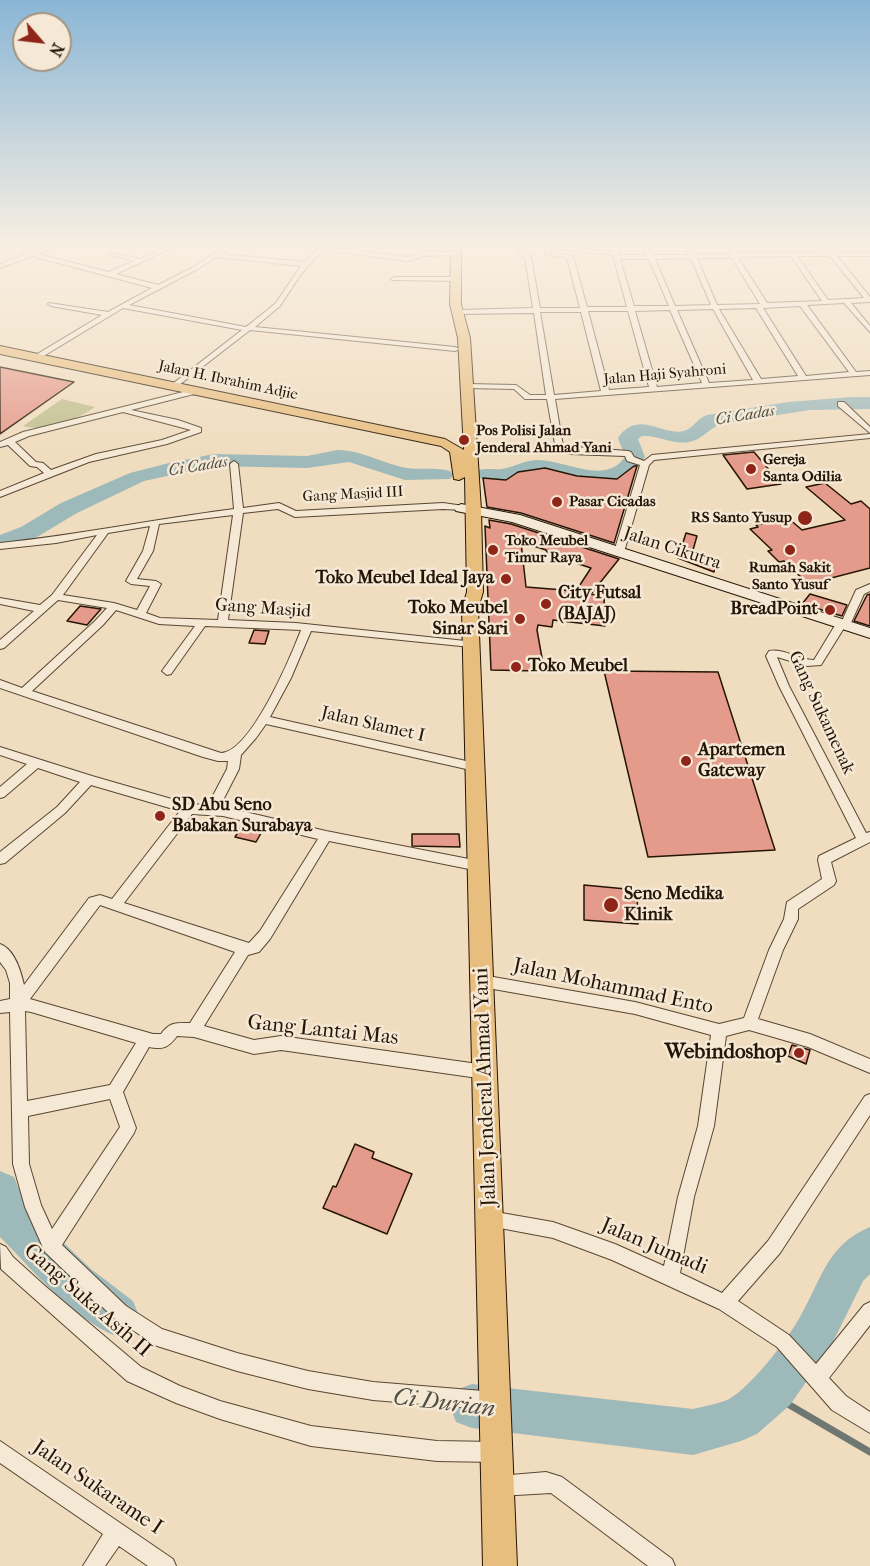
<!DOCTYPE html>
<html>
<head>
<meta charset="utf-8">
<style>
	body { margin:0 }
	#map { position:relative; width:870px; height:1566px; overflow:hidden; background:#f0dcbe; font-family:"IM FELL French Canon",serif }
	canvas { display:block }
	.north { position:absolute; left:12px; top:12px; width:60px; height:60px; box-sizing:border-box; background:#f5e8d5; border:2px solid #a29482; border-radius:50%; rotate:118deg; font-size:16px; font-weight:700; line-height:24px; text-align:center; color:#251505 }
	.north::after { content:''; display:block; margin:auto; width:21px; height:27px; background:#8f2418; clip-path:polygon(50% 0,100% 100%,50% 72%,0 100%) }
</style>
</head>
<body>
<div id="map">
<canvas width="870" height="1566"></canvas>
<div class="north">N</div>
</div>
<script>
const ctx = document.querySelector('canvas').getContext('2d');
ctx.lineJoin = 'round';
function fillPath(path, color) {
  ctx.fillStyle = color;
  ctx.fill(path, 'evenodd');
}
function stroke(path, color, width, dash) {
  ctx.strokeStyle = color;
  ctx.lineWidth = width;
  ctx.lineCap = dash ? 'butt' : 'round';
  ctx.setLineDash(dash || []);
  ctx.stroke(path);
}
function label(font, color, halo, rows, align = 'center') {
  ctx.font = font + ' "IM FELL French Canon",serif';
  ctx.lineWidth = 5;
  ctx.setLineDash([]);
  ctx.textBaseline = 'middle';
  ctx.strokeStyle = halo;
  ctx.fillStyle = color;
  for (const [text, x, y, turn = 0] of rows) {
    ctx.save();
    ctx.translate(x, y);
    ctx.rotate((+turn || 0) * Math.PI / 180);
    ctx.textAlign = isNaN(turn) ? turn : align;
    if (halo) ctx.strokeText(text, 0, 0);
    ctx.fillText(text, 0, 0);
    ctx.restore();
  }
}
const green = new Path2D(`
	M 345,243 L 446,243 L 446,253 Z
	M 62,399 L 95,407 C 75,421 47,432 23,426 Z`);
const stream = new Path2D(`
	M 769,1393 L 870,1452`);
const river = new Path2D(`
	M 851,397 L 870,397 L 870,409 L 810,410 L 726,423 C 709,426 705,439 689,442 C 673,445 658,435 642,436 L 638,439 L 645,457 C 612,507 581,471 537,472 C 513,473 509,486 479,478 L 476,474 L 479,470 C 487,468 494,470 502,469 C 514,467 525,460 538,460 C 566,460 605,486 625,457 L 618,438 C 638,409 661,436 684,431 C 694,428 697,418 707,415 L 788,402 Z
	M 337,450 C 362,450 383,464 407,468 C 421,470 436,467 450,471 L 453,475 L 450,479 L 405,480 L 349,462 L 307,468 L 214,466 L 144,481 L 77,513 L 37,537 L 0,549 L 0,535 L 21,527 L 61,503 L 130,473 L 169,463 L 214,454 L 307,456 Z
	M 0,1171 L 14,1177 L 26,1207 L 91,1269 L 133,1301 L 139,1316 L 133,1331 L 118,1337 C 71,1318 35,1272 0,1237 Z
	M 870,1227 L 870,1274 L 863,1281 L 830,1348 L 790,1405 L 757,1434 L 741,1441 L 693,1455 L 472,1428 L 456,1422 L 450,1406 L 456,1390 L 472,1384 L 693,1409 C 704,1406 719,1404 729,1399 C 751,1387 789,1338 801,1315 C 822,1278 828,1244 870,1227 Z`);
const building = new Path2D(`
	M 0,367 L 74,382 L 0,434 Z
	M 754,452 L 781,484 L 747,489 L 723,455 Z
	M 634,466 L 637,466 L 614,543 L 521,513 L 487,507 L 483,478 L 506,480 L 518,472 L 545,468 L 577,476 L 617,479 Z
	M 825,483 L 851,504 L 861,501 L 870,509 L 870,568 L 808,584 L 784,561 L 779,562 L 768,551 L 772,550 L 750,529 L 758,527 L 756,525 L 788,518 L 802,530 L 845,520 L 806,487 Z
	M 489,520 L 511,524 L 619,559 L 591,594 L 604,597 L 605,626 L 553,620 L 552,627 L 538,625 L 537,630 L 542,658 L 540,671 L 491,670 L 485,526 L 490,528 ZM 521,542 L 546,550 L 548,554 L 591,568 L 576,591 L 526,587 Z
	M 686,533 L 697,536 L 693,550 L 716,559 L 714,572 L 678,558 Z
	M 810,594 L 847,605 L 842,616 L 802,604 Z
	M 870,594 L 870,626 L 854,621 L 867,595 Z
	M 80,606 L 101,609 L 87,625 L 67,621 Z
	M 254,630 L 269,631 L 265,644 L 249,643 Z
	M 604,671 L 718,672 L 775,850 L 648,857 Z
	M 244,823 L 264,828 L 256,842 L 235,837 Z
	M 412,834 L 459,834 L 460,847 L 412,846 Z
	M 584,885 L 637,890 L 638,924 L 584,920 Z
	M 792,1045 L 810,1050 L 806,1064 L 788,1056 Z
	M 355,1144 L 374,1152 L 372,1158 L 412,1174 L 387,1234 L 323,1208 L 333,1186 L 336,1187 Z`);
const street = new Path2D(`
	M 0,243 L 32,252 L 56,243 L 64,243 L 38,254 L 109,272 L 134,261 L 108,254 L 108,252 L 140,259 L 175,243 L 182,243 L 116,274 L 158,285 L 192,268 L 230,243 L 237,243 L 222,254 L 305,262 L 321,246 L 408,257 L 424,252 L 456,252 L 458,255 L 424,256 L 408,261 L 323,250 L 301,274 L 280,306 L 255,327 L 455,347 L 459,349 L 455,351 L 250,330 L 174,389 L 170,387 L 171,385 L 242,330 L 123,308 L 37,360 L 33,358 L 34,356 L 102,315 L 51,306 L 48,304 L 49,303 L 108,312 L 152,288 L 32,256 L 0,268 L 0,264 L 26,254 L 0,246 ZM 217,257 L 301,266 L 275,304 L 246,327 L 129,305 L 196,270 Z
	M 518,243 L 524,243 L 525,253 L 531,257 L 540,308 L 580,308 L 567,258 L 545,254 L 545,245 L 548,243 L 551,245 L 550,252 L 573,256 L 587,307 L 627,307 L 613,255 L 560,249 L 558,246 L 613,252 L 613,243 L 619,243 L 619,255 L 647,255 L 642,243 L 648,243 L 653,255 L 689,255 L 684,243 L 690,243 L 695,254 L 732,254 L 726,243 L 732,243 L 738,253 L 827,252 L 820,243 L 826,243 L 834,252 L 870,252 L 870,256 L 837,256 L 870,297 L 870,302 L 851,303 L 870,326 L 870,332 L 844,303 L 807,305 L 856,372 L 870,371 L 870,375 L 555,399 L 563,446 L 628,451 L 631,452 L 634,457 L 644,461 L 652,455 L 870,434 L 870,438 L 654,460 L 649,465 L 624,552 L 619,555 L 616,554 L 614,552 L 640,465 L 627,461 L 625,456 L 570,454 L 556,450 L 547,399 L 525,399 L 514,389 L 467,388 L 463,386 L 467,384 L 516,385 L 530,395 L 546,395 L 534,313 L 458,314 L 455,312 L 458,310 L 533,308 L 525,258 L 519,254 ZM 791,256 L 822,301 L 767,303 L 738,257 ZM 797,256 L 830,256 L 864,298 L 828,300 ZM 691,258 L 711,305 L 675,306 L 655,259 ZM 697,258 L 732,258 L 760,304 L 717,305 ZM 620,259 L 649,259 L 669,306 L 634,306 ZM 800,306 L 849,372 L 806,376 L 763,308 ZM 756,308 L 798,376 L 761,379 L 719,309 ZM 713,309 L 753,380 L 709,383 L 677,310 ZM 670,310 L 702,383 L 657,387 L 635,311 ZM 588,311 L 628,311 L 649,387 L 609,390 ZM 540,312 L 581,312 L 601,391 L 554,395 Z
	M 394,277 L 457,277 L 460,279 L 457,281 L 392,280 L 391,279 Z
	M 195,389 L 198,389 L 198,393 L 131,410 L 178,420 L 201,428 L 201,432 L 167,444 L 89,462 L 0,497 L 0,491 L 44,473 L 37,467 L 30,466 L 8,445 L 0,447 L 0,442 L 23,432 ZM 123,412 L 191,430 L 162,440 L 96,454 L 51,470 L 43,463 L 36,462 L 15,442 L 29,436 Z
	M 838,402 L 844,402 L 870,427 L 870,433 L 838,406 Z
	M 234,461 L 238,464 L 243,508 L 279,503 L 296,511 L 443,503 L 464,506 L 464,510 L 443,509 L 295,517 L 278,509 L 243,513 L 228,620 L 296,623 L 475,642 L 476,644 L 475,646 L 471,647 L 311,631 L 291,678 L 270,717 L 475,763 L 481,767 L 475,771 L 266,724 L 256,738 L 241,755 L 239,769 L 220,806 L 326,831 L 479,861 L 484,862 L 485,866 L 484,870 L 479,871 L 329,841 L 270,939 L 259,952 L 248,955 L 204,1026 L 254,1040 L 281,1036 L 485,1065 L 490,1067 L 493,1072 L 490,1077 L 485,1079 L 281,1050 L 254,1054 L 194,1037 L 177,1036 C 169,1047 163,1050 149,1047 L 123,1092 L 136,1128 L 134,1133 L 62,1245 L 126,1306 L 162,1329 L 237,1353 L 308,1371 L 373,1382 L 495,1392 L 502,1394 L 504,1401 L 502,1408 L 495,1410 L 373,1400 L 308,1389 L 237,1371 L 157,1346 L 114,1318 L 45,1252 L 25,1207 L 13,1164 L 10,1012 L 0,1013 L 0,1001 L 10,999 L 10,983 L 6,970 L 0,962 L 0,944 C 14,949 21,971 24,985 L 89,898 L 100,895 L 112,899 L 180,811 L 91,785 L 65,813 L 5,863 L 0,864 L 0,852 L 57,807 L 80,782 L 38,768 L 4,797 L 0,798 L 0,787 L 27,764 L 0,755 L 0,747 L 92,776 L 189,804 L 208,805 L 227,769 L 228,761 L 218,761 L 203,757 L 0,688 L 0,680 L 22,688 L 95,621 L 107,608 L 58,600 L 4,648 L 0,649 L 0,640 L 34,611 L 0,604 L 0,598 L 40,605 L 52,595 L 97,535 L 56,543 L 0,549 L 0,543 C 79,535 155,519 234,509 L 230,464 ZM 233,515 L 218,620 L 160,618 L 146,613 L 161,584 L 156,581 L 137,579 L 153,551 L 159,524 ZM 150,526 L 143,551 L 126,581 L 131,584 L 150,586 L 137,610 L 114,603 L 63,595 L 108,533 ZM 116,610 L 159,624 L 195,626 L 162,671 L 167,675 L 171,674 L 205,626 L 301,630 C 291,656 251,752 221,753 L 32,691 L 103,625 ZM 192,814 L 223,816 L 318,839 L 260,931 L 249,943 L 124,903 ZM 100,905 L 235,952 L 190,1023 C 175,1023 170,1022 161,1034 L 153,1034 L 30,999 ZM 25,1011 L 31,1012 L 136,1043 L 110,1085 L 27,1101 ZM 110,1099 L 120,1127 L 52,1229 L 41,1205 L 29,1164 L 28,1116 Z
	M 870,584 L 870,591 L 864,594 L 850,625 L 844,628 L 821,665 L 807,666 L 777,657 L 789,686 L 866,833 L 870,832 L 870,842 L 831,862 L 836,881 L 834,885 L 798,909 L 798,919 L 783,950 L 758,1019 L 810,1034 L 870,1059 L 870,1073 L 808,1047 L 749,1030 L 726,1036 L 714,1126 L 694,1197 L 680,1273 L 722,1293 L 768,1241 L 865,1096 L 870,1094 L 870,1115 L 780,1253 L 738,1301 L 789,1335 L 816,1364 L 864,1305 L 870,1302 L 870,1325 L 829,1378 L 846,1396 L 870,1412 L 870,1433 L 832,1410 L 777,1347 L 719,1309 L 612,1260 L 553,1238 L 484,1225 L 482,1219 L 484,1213 L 490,1211 L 553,1222 L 615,1244 L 664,1266 L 678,1197 L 698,1126 L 711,1035 L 635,1014 L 482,987 L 477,985 L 475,981 L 477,977 L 482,975 L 635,1002 L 719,1024 L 744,1018 L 769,950 L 784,919 L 787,902 L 822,879 L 818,860 L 819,856 L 856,838 L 779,686 L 766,656 L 769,651 C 785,648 798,660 814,660 L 837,622 L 842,621 L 856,590 Z
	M 0,1244 L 6,1247 L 13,1257 L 45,1286 L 141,1367 L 180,1386 L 220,1401 L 311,1426 L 437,1441 L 495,1442 L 502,1445 L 505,1452 L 502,1459 L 495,1462 L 437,1461 L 311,1446 L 220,1419 L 176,1403 L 127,1381 L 1,1269 Z
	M 0,1441 L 173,1559 L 176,1566 L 148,1566 L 119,1546 L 105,1566 L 83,1566 L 103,1534 L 0,1463 Z
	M 546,1472 L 562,1477 L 672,1559 L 675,1566 L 648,1566 L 551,1493 L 499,1496 L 492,1493 L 489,1486 L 492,1479 L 499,1476 Z`);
const secondary = new Path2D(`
	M 461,504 L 520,515 L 870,628 L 870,638 L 512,522 L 456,511 L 454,508 Z`);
const primary = new Path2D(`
	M 451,243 L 461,243 L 461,304 L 470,338 L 481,510 L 483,592 L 478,609 L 517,1566 L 483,1566 L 462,609 L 467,592 L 465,477 L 459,480 L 454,479 L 450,452 L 441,446 L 0,354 L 0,346 L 445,439 L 464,450 L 458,338 L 450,304 Z`);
const markers = [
	[464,440,6,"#8f2418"],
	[751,469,6,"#8f2418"],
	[557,502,6,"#8f2418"],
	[805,518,8,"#8f2418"],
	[493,550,6,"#8f2418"],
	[790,550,6,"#8f2418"],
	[506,579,6,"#8f2418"],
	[546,604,6,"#8f2418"],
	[830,610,6,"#8f2418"],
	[520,619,6,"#8f2418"],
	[516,667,6,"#8f2418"],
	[686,761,6,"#8f2418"],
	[160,816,6,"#8f2418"],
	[611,905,8,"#8f2418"],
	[799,1053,6,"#8f2418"]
];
const farStreetnames = [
	["Jalan Haji Syahroni",665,375,-5],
	["Jalan H. Ibrahim Adjie",228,381,12],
	["Gang Masjid III",353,495,-3]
];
const farPoinames = [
	["Pos Polisi Jalan",476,431],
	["Jenderal Ahmad Yani",476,448],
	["Gereja",763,460],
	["Santa Odilia",763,477],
	["Pasar Cicadas",569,502],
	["RS Santo Yusup",792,518,"right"],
	["Toko Meubel",505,541],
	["Timur Raya",505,558],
	["Rumah Sakit",790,568,"center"],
	["Santo Yusuf",790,585,"center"]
];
const farWaternames = [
	["Ci Cadas",745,416,-9],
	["Ci Cadas",198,467,-9]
];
const streetNames = [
	["Jalan Cikutra",672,549,18],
	["Gang Masjid",263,609,4],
	["Gang Sukamenak",821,713,65],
	["Jalan Slamet I",373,725,13]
];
const poiNames = [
	["Toko Meubel Ideal Jaya",494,579,"right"],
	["City Futsal",558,594],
	["(BAJAJ)",558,615],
	["Toko Meubel",508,609,"right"],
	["Sinar Sari",508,630,"right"],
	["BreadPoint",818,610,"right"],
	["Toko Meubel",528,667],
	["Apartemen",698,751],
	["Gateway",698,772],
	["SD Abu Seno",172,806],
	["Babakan Surabaya",172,827],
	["Seno Medika",624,895],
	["Klinik",624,916]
];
const nearStreetnames = [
	["Jalan Mohammad Ento",613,987,12],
	["Gang Lantai Mas",323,1031,6],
	["Jalan Jenderal Ahmad Yani",486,1087,-92],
	["Jalan Jumadi",654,1247,23],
	["Gang Suka Asih II",87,1301,41],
	["Jalan Sukarame I",97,1488,34]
];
const nearPoinames = [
	["Webindoshop",787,1053]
];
const nearWaternames = [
	["Ci Durian",444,1404,7]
];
fillPath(green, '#c0be8d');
stroke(stream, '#6e7772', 7);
fillPath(river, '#9eb9ba');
fillPath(building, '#e59b8b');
stroke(building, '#251505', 1.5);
stroke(street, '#584733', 2);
stroke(secondary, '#251505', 2);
stroke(primary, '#251505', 2);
fillPath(street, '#f5e8d5');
fillPath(secondary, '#f5e8d5');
fillPath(primary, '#e8be7f');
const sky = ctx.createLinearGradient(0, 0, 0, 462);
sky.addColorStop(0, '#8ab6d6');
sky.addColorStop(0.53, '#f8efe2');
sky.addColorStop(1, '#f8efe200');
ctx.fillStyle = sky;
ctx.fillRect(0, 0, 870, 462);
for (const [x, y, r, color] of markers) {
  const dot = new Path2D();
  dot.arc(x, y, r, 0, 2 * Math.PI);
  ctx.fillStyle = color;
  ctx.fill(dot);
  stroke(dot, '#f5e8d5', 2);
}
label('15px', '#251505', '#f5e8d5', farStreetnames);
label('bold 15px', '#251505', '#f5e8d5', farPoinames, 'left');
label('italic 16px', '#4f4e44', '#f5e8d5', farWaternames);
label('18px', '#251505', '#f5e8d5', streetNames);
label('bold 18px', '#251505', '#f5e8d5', poiNames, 'left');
label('21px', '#251505', '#f5e8d5', nearStreetnames);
label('bold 21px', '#251505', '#f5e8d5', nearPoinames, 'right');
label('italic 24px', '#4f4e44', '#f5e8d5', nearWaternames);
</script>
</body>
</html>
